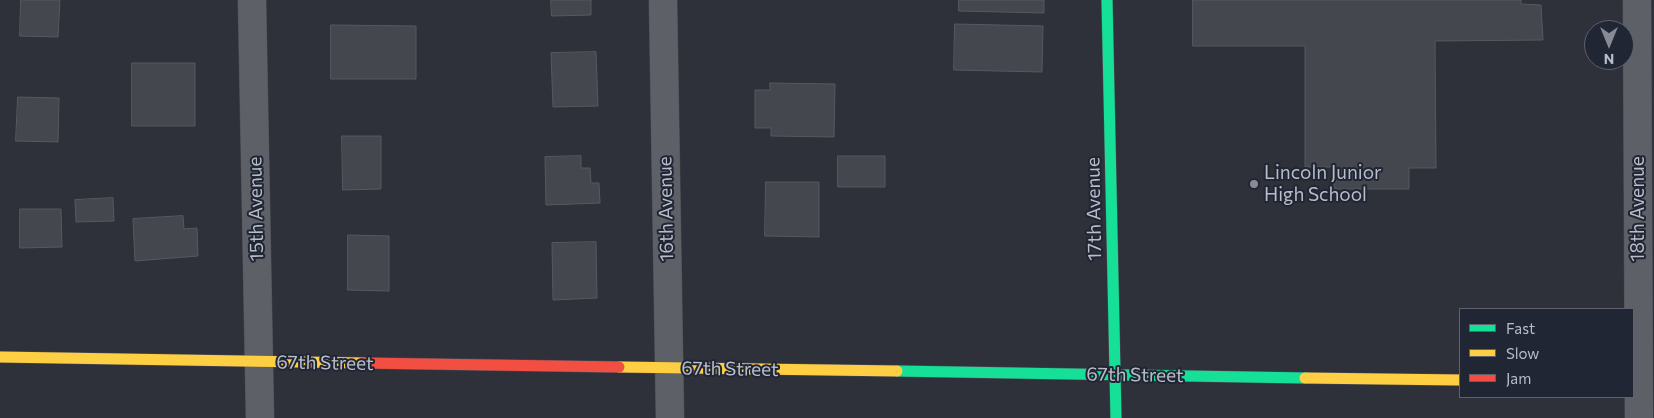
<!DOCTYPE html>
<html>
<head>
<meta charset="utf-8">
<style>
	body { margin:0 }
	#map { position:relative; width:1654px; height:418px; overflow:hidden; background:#2e3139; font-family:Commissioner,sans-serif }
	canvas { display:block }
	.legend { position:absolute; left:1459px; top:308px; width:175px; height:90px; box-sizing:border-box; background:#212634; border:1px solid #5e6270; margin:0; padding:6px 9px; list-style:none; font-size:15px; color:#b9bcc9 }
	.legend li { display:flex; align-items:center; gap:10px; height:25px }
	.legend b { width:25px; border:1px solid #5e6270 }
	.north { position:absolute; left:1584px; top:20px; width:50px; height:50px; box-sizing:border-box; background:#212634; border:1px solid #5e6270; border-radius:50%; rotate:180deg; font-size:14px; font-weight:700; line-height:20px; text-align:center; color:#b9bcc9 }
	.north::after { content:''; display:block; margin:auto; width:18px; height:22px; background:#888b97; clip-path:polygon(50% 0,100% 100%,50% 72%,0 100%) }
</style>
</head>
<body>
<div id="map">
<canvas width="1654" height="418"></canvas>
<ul class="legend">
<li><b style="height:6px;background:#16e098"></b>Fast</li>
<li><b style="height:6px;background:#ffcf43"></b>Slow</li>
<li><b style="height:6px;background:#f24e42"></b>Jam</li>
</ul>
<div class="north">N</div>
</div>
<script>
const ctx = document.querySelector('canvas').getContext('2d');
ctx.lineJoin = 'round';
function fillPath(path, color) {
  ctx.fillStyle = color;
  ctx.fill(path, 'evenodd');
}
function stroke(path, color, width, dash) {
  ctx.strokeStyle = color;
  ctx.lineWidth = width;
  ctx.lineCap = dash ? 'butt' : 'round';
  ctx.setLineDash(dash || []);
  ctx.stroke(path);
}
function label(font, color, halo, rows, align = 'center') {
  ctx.font = font + ' Commissioner,sans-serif';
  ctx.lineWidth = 4;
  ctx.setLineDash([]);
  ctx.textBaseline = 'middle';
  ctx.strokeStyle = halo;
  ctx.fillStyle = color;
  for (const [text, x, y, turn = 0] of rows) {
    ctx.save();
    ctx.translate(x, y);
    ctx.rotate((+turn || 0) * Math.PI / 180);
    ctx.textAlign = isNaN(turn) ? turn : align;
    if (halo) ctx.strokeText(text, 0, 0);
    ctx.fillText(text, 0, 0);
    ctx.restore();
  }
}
const building = new Path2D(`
	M 21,0 L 60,0 L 58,37 L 20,36 Z
	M 551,0 L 591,0 L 591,15 L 552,16 Z
	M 959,0 L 1044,0 L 1044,13 L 959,11 Z
	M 1193,0 L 1521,0 L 1521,4 L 1541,5 L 1543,40 L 1435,41 L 1436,168 L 1409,168 L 1409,189 L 1334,189 L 1334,167 L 1305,167 L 1305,46 L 1193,46 Z
	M 955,24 L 1043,26 L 1042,72 L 954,70 Z
	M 331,25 L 416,26 L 416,79 L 331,79 Z
	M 596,52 L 598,106 L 553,107 L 551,53 Z
	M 132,63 L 195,63 L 195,126 L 132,126 Z
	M 770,83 L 835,84 L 834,137 L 771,136 L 771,128 L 755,128 L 755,90 L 770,90 Z
	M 18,97 L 59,98 L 58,142 L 16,141 Z
	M 342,136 L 381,136 L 381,189 L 343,190 Z
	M 581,156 L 581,168 L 590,168 L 591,183 L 599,183 L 600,203 L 546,205 L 545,157 Z
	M 838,156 L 885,156 L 885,187 L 838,187 Z
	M 766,182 L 819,182 L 819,237 L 765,236 Z
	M 113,198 L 114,221 L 76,222 L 75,200 Z
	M 20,209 L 61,209 L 62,247 L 20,248 Z
	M 183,216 L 184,229 L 197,228 L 198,256 L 135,261 L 133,219 Z
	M 348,235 L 389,236 L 389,291 L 348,290 Z
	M 596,242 L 597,298 L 553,300 L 552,243 Z`);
const street = new Path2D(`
	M 252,0 L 260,418
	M 663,0 L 670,418
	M 1637,0 L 1639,418`);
const fast = new Path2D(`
	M 1107,0 L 1116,418
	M 897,371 L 1305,378`);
const slow = new Path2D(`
	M 0,357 L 363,363
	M 619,367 L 897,371
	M 1305,378 L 1460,380`);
const jam = new Path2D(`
	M 363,363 L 619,367`);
const markers = [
	[1254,184,5,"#888b97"]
];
const poiNames = [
	["Lincoln Junior",1264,173],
	["High School",1264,195]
];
const streetNames = [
	["15th Avenue",256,209,-91],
	["16th Avenue",666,209,-91],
	["17th Avenue",1094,209,-91],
	["18th Avenue",1638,209,-90],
	["67th Street",325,363,1],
	["67th Street",730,369,1],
	["67th Street",1135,375,1]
];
fillPath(building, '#45474e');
stroke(building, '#565961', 1);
stroke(street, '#4a4c52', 29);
stroke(fast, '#4a4c52', 12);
stroke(slow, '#4a4c52', 12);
stroke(jam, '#4a4c52', 12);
stroke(street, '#5e6068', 28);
stroke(fast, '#16e098', 11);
stroke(slow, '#ffcf43', 11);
stroke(jam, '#f24e42', 11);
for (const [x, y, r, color] of markers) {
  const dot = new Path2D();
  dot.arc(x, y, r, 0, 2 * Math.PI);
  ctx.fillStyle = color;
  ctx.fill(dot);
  stroke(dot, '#212634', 2);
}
label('19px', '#b9bcc9', '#212634', poiNames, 'left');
label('19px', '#b9bcc9', '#212634', streetNames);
</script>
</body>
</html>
